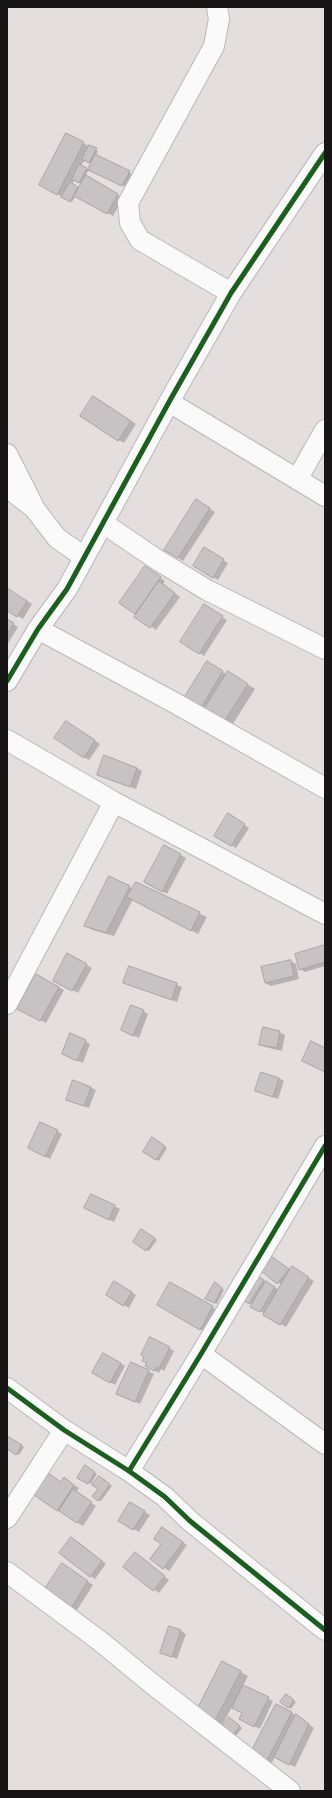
<!DOCTYPE html>
<html>
<head>
<meta charset="utf-8">
<style>
	body { margin:0 }
	#map { position:relative; width:332px; height:1798px; overflow:hidden; background:#e4dedf; font-family:"DM Sans",sans-serif }
	canvas { display:block }
	.frame { position:absolute; inset:0; border:8px solid #181516; pointer-events:none }
</style>
</head>
<body>
<div id="map">
<canvas width="332" height="1798"></canvas>
<div class="frame"></div>
</div>
<script>
const ctx = document.querySelector('canvas').getContext('2d');
ctx.lineJoin = 'round';
function fillPath(path, color) {
  ctx.fillStyle = color;
  ctx.fill(path, 'evenodd');
}
function stroke(path, color, width, dash) {
  ctx.strokeStyle = color;
  ctx.lineWidth = width;
  ctx.lineCap = dash ? 'butt' : 'round';
  ctx.setLineDash(dash || []);
  ctx.stroke(path);
}
const shadow = new Path2D(`
	M 66,134 L 98,151 L 96,155 L 134,175 L 128,188 L 89,169 L 85,177 L 123,198 L 113,216 L 76,195 L 72,202 L 48,189 ZM 85,160 L 92,163 L 89,170 L 81,166 ZM 75,180 L 82,184 L 80,188 L 72,184 Z
	M 99,400 L 136,424 L 124,443 L 119,440 Z
	M 202,504 L 215,512 L 183,561 L 178,558 Z
	M 205,549 L 228,563 L 218,580 L 195,565 Z
	M 150,571 L 165,581 L 163,584 L 180,597 L 156,630 L 121,603 Z
	M 7,589 L 32,604 L 23,619 L 7,609 Z
	M 204,606 L 227,620 L 204,656 L 182,642 Z
	M 7,620 L 18,627 L 7,645 Z
	M 218,670 L 228,675 L 236,677 L 255,689 L 229,730 L 183,703 Z
	M 71,725 L 100,744 L 89,760 L 84,757 Z
	M 137,768 L 142,771 L 136,789 L 98,775 Z
	M 229,815 L 249,828 L 236,848 L 215,835 Z
	M 165,846 L 186,858 L 167,894 L 146,882 Z
	M 110,877 L 133,889 L 137,883 L 207,917 L 198,934 L 133,899 L 114,936 L 93,930 L 85,926 Z
	M 325,946 L 325,966 L 305,972 L 300,969 Z
	M 68,955 L 92,968 L 78,993 L 54,980 Z
	M 290,961 L 296,964 L 299,979 L 271,986 L 265,983 Z
	M 129,968 L 182,987 L 177,1002 L 124,983 Z
	M 36,975 L 64,990 L 46,1023 L 18,1008 Z
	M 143,1011 L 148,1014 L 139,1038 L 127,1033 Z
	M 279,1032 L 285,1035 L 282,1051 L 265,1047 L 260,1044 Z
	M 85,1041 L 90,1044 L 83,1063 L 68,1057 Z
	M 279,1078 L 284,1081 L 278,1099 L 256,1091 Z
	M 90,1087 L 96,1090 L 89,1108 L 72,1102 Z
	M 57,1131 L 62,1134 L 50,1159 L 34,1151 Z
	M 152,1139 L 167,1148 L 159,1161 L 144,1152 Z
	M 92,1195 L 120,1209 L 114,1222 L 91,1211 Z
	M 141,1230 L 157,1240 L 149,1251 L 134,1242 Z
	M 276,1260 L 290,1271 L 292,1268 L 314,1281 L 286,1327 L 252,1306 L 253,1305 L 240,1297 L 254,1274 L 279,1290 L 282,1285 L 261,1270 Z
	M 115,1282 L 136,1295 L 129,1308 L 107,1295 Z
	M 170,1283 L 219,1311 L 207,1333 L 158,1305 Z
	M 218,1285 L 224,1290 L 217,1304 L 208,1300 Z
	M 151,1338 L 174,1351 L 164,1371 L 161,1369 L 159,1373 L 146,1366 L 148,1363 L 145,1356 Z
	M 104,1354 L 125,1366 L 115,1385 L 94,1373 Z
	M 132,1363 L 154,1374 L 140,1404 L 123,1396 Z
	M 7,1437 L 24,1447 L 19,1455 L 7,1448 Z
	M 85,1467 L 97,1474 L 91,1484 L 79,1477 Z
	M 101,1478 L 112,1486 L 101,1501 L 98,1500 Z
	M 69,1482 L 79,1488 L 76,1492 L 96,1506 L 83,1526 L 57,1510 L 61,1483 Z
	M 135,1506 L 150,1515 L 139,1532 L 119,1521 Z
	M 163,1528 L 187,1545 L 169,1571 L 152,1559 L 163,1544 Z
	M 77,1541 L 106,1564 L 95,1579 L 90,1576 Z
	M 140,1556 L 169,1580 L 159,1593 L 124,1567 Z
	M 67,1568 L 93,1585 L 77,1610 L 71,1607 Z
	M 181,1631 L 186,1634 L 177,1659 L 161,1652 Z
	M 223,1662 L 248,1676 L 243,1686 L 273,1701 L 260,1729 L 245,1721 L 243,1713 L 232,1707 L 222,1725 L 204,1716 Z
	M 289,1697 L 296,1702 L 291,1709 L 288,1707 Z
	M 292,1713 L 314,1728 L 295,1767 L 275,1757 L 270,1766 L 250,1756 Z
	M 232,1720 L 242,1728 L 236,1736 L 233,1734 Z`);
const building = new Path2D(`
	M 66,133 L 84,142 L 57,195 L 39,185 Z
	M 89,145 L 97,148 L 89,163 L 82,159 Z
	M 95,154 L 130,171 L 122,186 L 88,170 Z
	M 79,164 L 87,168 L 79,183 L 72,179 Z
	M 86,175 L 118,194 L 107,214 L 74,196 Z
	M 70,182 L 78,187 L 70,202 L 61,197 Z
	M 93,396 L 131,421 L 118,441 L 80,416 Z
	M 196,499 L 210,508 L 178,558 L 164,550 Z
	M 204,547 L 224,559 L 213,578 L 193,566 Z
	M 145,566 L 161,577 L 135,614 L 119,603 Z
	M 159,581 L 175,593 L 150,628 L 134,617 Z
	M 7,588 L 27,601 L 17,617 L 7,611 Z
	M 204,604 L 223,616 L 199,654 L 180,642 Z
	M 7,619 L 14,623 L 7,634 Z
	M 207,661 L 223,671 L 198,713 L 181,703 Z
	M 228,671 L 248,684 L 221,727 L 201,714 Z
	M 66,721 L 95,740 L 84,758 L 54,738 Z
	M 104,755 L 137,768 L 130,787 L 97,775 Z
	M 228,813 L 245,824 L 231,846 L 214,836 Z
	M 164,845 L 181,854 L 162,892 L 144,882 Z
	M 109,876 L 130,886 L 106,933 L 84,926 Z
	M 136,882 L 200,912 L 191,931 L 127,897 Z
	M 325,945 L 325,962 L 299,970 L 295,954 Z
	M 67,953 L 87,964 L 72,991 L 53,981 Z
	M 291,960 L 294,976 L 265,983 L 261,967 Z
	M 129,966 L 177,983 L 172,1000 L 123,983 Z
	M 36,974 L 59,987 L 40,1021 L 17,1009 Z
	M 131,1005 L 144,1010 L 133,1036 L 121,1030 Z
	M 263,1027 L 280,1031 L 277,1048 L 259,1045 Z
	M 70,1033 L 86,1040 L 77,1061 L 62,1054 Z
	M 311,1041 L 325,1048 L 325,1072 L 302,1061 Z
	M 261,1072 L 279,1078 L 273,1097 L 255,1091 Z
	M 73,1080 L 91,1087 L 84,1106 L 66,1100 Z
	M 40,1122 L 58,1130 L 45,1157 L 28,1148 Z
	M 152,1137 L 165,1146 L 156,1160 L 143,1152 Z
	M 91,1194 L 115,1205 L 109,1220 L 84,1208 Z
	M 141,1229 L 155,1238 L 146,1251 L 133,1242 Z
	M 271,1256 L 289,1269 L 277,1284 L 260,1270 Z
	M 292,1266 L 309,1277 L 280,1325 L 263,1315 Z
	M 253,1273 L 264,1280 L 249,1304 L 239,1297 Z
	M 114,1281 L 132,1292 L 123,1306 L 106,1295 Z
	M 266,1281 L 275,1287 L 260,1312 L 250,1307 Z
	M 170,1282 L 213,1306 L 200,1330 L 157,1305 Z
	M 215,1282 L 222,1288 L 215,1303 L 205,1299 Z
	M 150,1337 L 170,1347 L 159,1369 L 156,1367 L 154,1371 L 145,1366 L 147,1363 L 142,1361 L 144,1357 L 141,1355 Z
	M 103,1353 L 121,1363 L 110,1383 L 92,1373 Z
	M 131,1362 L 149,1370 L 135,1402 L 116,1394 Z
	M 7,1436 L 22,1445 L 16,1455 L 7,1449 Z
	M 85,1465 L 95,1472 L 88,1484 L 77,1478 Z
	M 48,1473 L 61,1482 L 64,1477 L 74,1485 L 57,1511 L 34,1495 Z
	M 99,1476 L 110,1484 L 98,1501 L 92,1496 L 98,1489 L 92,1485 Z
	M 73,1489 L 92,1502 L 77,1523 L 59,1511 Z
	M 130,1502 L 145,1511 L 133,1530 L 118,1521 Z
	M 162,1527 L 183,1542 L 163,1569 L 150,1559 L 161,1544 L 154,1539 Z
	M 71,1537 L 102,1561 L 90,1577 L 59,1553 Z
	M 135,1552 L 165,1576 L 153,1591 L 123,1567 Z
	M 62,1563 L 88,1581 L 71,1608 L 44,1590 Z
	M 169,1626 L 181,1630 L 172,1657 L 160,1653 Z
	M 222,1661 L 241,1671 L 214,1722 L 196,1712 Z
	M 243,1685 L 269,1697 L 254,1727 L 239,1719 L 242,1713 L 232,1708 Z
	M 286,1694 L 294,1700 L 288,1708 L 280,1702 Z
	M 276,1704 L 292,1712 L 265,1764 L 249,1756 Z
	M 296,1714 L 309,1724 L 289,1765 L 274,1757 Z
	M 229,1717 L 240,1726 L 233,1735 L 222,1726 Z`);
const minor = new Path2D(`
	M 217,7 L 219,19 L 214,46 L 128,203 L 130,223 L 140,240 L 231,293
	M 169,402 L 325,496
	M 7,454 L 32,503
	M 298,478 L 325,430
	M 7,487 L 34,508 L 57,538 L 84,557
	M 103,523 L 156,559 L 207,590 L 325,649
	M 38,629 L 175,703 L 325,788
	M 7,681 L 38,629 L 67,589 L 169,402 L 231,293 L 325,153
	M 7,740 L 114,802 L 325,914
	M 7,1004 L 114,802
	M 201,1354 L 325,1444
	M 7,1388 L 64,1430 L 129,1471 L 165,1497 L 190,1521 L 325,1630
	M 129,1471 L 201,1354 L 325,1146
	M 7,1518 L 64,1430
	M 7,1572 L 100,1641 L 151,1683 L 290,1791`);
const cycleway = new Path2D(`
	M 7,681 L 38,629 L 67,589 L 169,402 L 231,293 L 325,153
	M 7,1388 L 64,1430 L 129,1471 L 165,1497 L 190,1521 L 325,1630
	M 129,1471 L 201,1354 L 325,1146`);
fillPath(shadow, '#0003');
fillPath(building, '#c7c3c4');
stroke(building, '#a8a3a4', 1);
stroke(minor, '#bbb7b8', 22);
stroke(minor, '#fbfafa', 20);
stroke(cycleway, '#1b5e20', 5);
</script>
</body>
</html>
